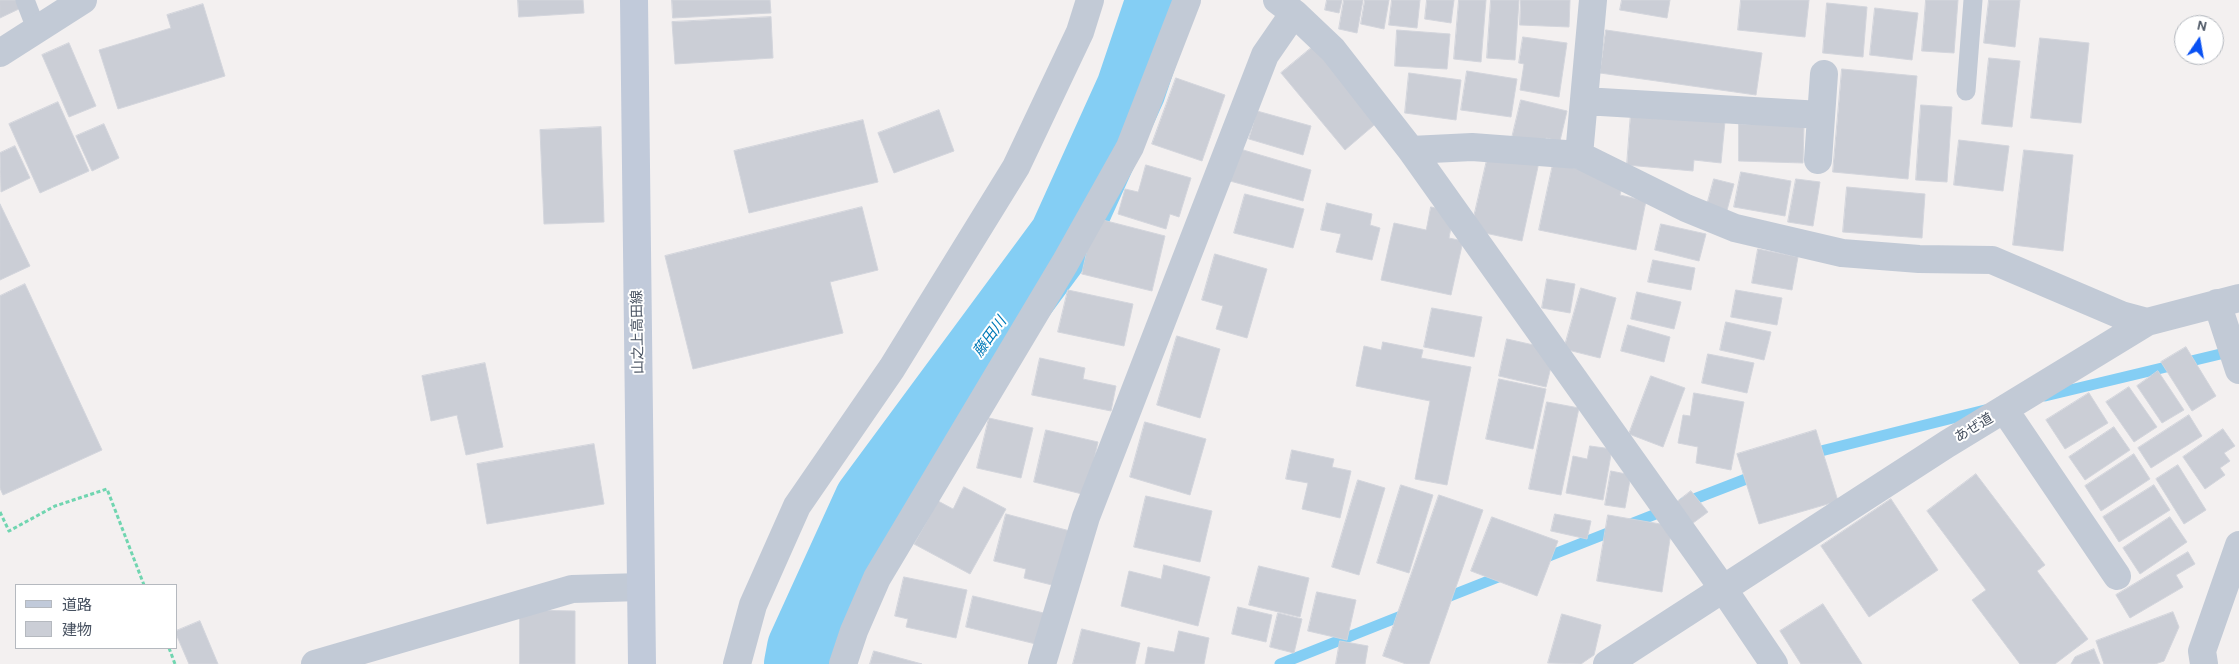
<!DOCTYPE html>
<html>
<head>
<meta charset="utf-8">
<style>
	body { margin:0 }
	#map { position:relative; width:2239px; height:664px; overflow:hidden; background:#f3f0f0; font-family:Karla,"Noto Sans JP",sans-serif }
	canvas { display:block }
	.legend { position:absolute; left:15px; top:584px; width:162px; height:65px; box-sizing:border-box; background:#fff; border:1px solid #b5b9bf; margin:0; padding:6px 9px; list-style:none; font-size:15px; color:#46505f }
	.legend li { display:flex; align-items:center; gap:10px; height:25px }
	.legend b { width:25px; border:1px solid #b5b9bf }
	.north { position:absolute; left:2174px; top:15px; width:50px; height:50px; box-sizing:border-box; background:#fff; border:1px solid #b5b9bf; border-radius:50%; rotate:12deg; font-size:14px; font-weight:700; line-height:20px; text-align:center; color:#46505f }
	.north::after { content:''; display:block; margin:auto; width:18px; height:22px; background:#0951f3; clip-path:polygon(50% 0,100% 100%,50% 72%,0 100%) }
</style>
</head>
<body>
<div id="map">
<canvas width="2239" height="664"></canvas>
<ul class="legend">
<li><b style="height:6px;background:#c1cada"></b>道路</li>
<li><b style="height:14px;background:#cbced6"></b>建物</li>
</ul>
<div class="north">N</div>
</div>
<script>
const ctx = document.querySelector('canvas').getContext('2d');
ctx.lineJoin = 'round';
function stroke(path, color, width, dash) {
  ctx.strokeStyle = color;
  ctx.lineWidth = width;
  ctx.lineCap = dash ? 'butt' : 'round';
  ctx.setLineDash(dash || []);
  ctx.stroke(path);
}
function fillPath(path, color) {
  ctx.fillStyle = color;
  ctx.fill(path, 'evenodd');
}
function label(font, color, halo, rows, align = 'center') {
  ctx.font = font + ' Karla,"Noto Sans JP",sans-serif';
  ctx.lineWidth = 4;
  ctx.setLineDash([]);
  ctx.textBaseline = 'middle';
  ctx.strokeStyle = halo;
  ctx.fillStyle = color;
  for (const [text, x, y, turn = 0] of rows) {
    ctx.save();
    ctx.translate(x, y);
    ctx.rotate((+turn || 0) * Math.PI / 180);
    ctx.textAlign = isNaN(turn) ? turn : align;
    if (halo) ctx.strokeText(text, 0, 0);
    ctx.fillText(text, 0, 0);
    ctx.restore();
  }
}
const stream = new Path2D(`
	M 2045,396 L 2233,351
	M 1809,454 L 1985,410
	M 1684,503 L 1759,474
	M 1539,560 L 1666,510
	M 1440,600 L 1506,574
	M 1280,664 L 1411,612`);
const river = new Path2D(`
	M 799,664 L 802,648 L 869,501 L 1064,237 L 1131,89 L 1161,0`);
const building = new Path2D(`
	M 0,0 L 20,0 L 23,7 L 0,18 Z
	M 518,0 L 583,0 L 584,13 L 519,17 Z
	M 672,0 L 770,0 L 771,13 L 673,18 Z
	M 1327,0 L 1342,0 L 1339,13 L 1325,10 Z
	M 1344,0 L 1363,0 L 1357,33 L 1339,29 Z
	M 1365,0 L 1389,0 L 1384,29 L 1361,24 Z
	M 1392,0 L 1420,0 L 1417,28 L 1389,25 Z
	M 1427,0 L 1454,0 L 1451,23 L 1425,19 Z
	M 1459,0 L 1486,0 L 1481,62 L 1454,59 Z
	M 1491,0 L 1519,0 L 1515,60 L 1487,58 Z
	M 1521,0 L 1570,0 L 1569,27 L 1520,25 Z
	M 1622,0 L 1670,0 L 1667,18 L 1620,10 Z
	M 1741,0 L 1809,0 L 1805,37 L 1738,30 Z
	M 1926,0 L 1958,0 L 1954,53 L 1922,51 Z
	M 1989,0 L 2020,0 L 2015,47 L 1984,43 Z
	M 1827,3 L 1867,7 L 1863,57 L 1823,53 Z
	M 203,4 L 225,76 L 118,109 L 99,50 L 171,28 L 167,15 Z
	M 1875,8 L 1918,13 L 1912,60 L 1870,55 Z
	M 771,17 L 773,58 L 675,64 L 672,22 Z
	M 1397,30 L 1450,34 L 1447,69 L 1395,66 Z
	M 1606,30 L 1762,53 L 1756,95 L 1600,73 Z
	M 1523,37 L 1567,43 L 1559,97 L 1520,90 L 1524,64 L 1519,63 Z
	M 2040,38 L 2089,43 L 2081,123 L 2031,118 Z
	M 69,43 L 96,106 L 69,117 L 42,55 Z
	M 1316,44 L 1380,120 L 1345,150 L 1281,73 Z
	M 1989,58 L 2020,61 L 2012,127 L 1982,124 Z
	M 1842,69 L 1917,76 L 1908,179 L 1833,172 Z
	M 1467,71 L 1517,79 L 1511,117 L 1461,110 Z
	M 1409,73 L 1461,80 L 1456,120 L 1405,113 Z
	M 1176,78 L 1225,95 L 1202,161 L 1152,144 Z
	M 1521,100 L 1567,111 L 1560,141 L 1546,138 L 1544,151 L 1511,142 Z
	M 58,102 L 89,171 L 40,193 L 9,124 Z
	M 1921,105 L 1952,107 L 1947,182 L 1916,180 Z
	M 939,110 L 954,151 L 894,173 L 878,133 Z
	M 1257,111 L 1311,126 L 1303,155 L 1249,139 Z
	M 1631,112 L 1725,121 L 1721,163 L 1694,160 L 1693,171 L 1627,165 Z
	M 863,120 L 878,182 L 749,213 L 734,151 Z
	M 104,124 L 119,158 L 92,171 L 76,136 Z
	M 1739,124 L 1804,126 L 1803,163 L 1739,161 Z
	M 601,127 L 604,222 L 544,224 L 540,130 Z
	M 1959,140 L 2009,146 L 2003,191 L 1954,185 Z
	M 15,146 L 30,178 L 1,192 L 0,153 Z
	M 1240,149 L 1311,170 L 1303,201 L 1230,181 Z
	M 2024,150 L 2073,155 L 2063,251 L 2013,245 Z
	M 1489,151 L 1539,162 L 1522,241 L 1471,230 Z
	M 1553,164 L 1624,178 L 1620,195 L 1646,201 L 1636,250 L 1539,230 Z
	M 1146,165 L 1191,178 L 1179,217 L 1170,214 L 1166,229 L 1118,214 L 1125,189 L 1138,192 Z
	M 1741,172 L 1791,181 L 1785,216 L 1734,207 Z
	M 1714,179 L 1734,184 L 1726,214 L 1706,209 Z
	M 1796,179 L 1820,182 L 1813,226 L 1788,222 Z
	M 1847,187 L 1925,194 L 1922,238 L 1843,232 Z
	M 1245,194 L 1304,209 L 1293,248 L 1234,233 Z
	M 1327,203 L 1372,214 L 1370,225 L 1380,228 L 1372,260 L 1336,252 L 1341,234 L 1321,230 Z
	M 0,204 L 30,266 L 0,280 Z
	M 862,207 L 878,270 L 830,282 L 843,333 L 693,369 L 665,256 Z
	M 1431,207 L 1454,212 L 1449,238 L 1463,241 L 1451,295 L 1381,280 L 1394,223 L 1426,230 Z
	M 1095,218 L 1165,236 L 1152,291 L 1082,274 Z
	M 1661,224 L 1706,234 L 1699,261 L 1655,250 Z
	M 1758,249 L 1798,257 L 1792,290 L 1752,283 Z
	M 1215,254 L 1267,269 L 1247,338 L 1216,329 L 1223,306 L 1202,300 Z
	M 1653,260 L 1695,268 L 1691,290 L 1648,282 Z
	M 1547,279 L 1575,284 L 1570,313 L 1542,308 Z
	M 25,284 L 102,450 L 3,495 L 0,488 L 0,296 Z
	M 1581,288 L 1616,298 L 1600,358 L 1564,349 Z
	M 1068,290 L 1133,304 L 1124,346 L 1058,332 Z
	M 1736,290 L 1782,298 L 1777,325 L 1731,317 Z
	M 1637,292 L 1681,302 L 1674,329 L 1631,319 Z
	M 1432,308 L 1482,317 L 1474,357 L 1424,347 Z
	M 1726,322 L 1771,332 L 1764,360 L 1720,350 Z
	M 1628,325 L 1670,337 L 1664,362 L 1621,351 Z
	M 1177,336 L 1220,349 L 1200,418 L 1157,405 Z
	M 1507,339 L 1538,346 L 1551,367 L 1546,387 L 1499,376 Z
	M 1383,342 L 1423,350 L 1421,358 L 1471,367 L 1447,485 L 1415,479 L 1430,401 L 1356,386 L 1364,346 L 1381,350 Z
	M 2186,347 L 2216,396 L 2192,411 L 2161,362 Z
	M 1708,354 L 1754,363 L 1747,393 L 1702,383 Z
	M 1040,358 L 1085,368 L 1083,379 L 1116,386 L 1111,411 L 1032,395 Z
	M 485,363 L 503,447 L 466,455 L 457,415 L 431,421 L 422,376 Z
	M 2158,371 L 2184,410 L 2162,423 L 2137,386 Z
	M 1651,376 L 1685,388 L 1663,447 L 1629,434 Z
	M 1499,379 L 1546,389 L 1533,449 L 1486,439 Z
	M 2129,387 L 2157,427 L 2134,442 L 2106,402 Z
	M 1694,393 L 1744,402 L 1731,470 L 1696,463 L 1698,447 L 1678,443 L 1683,415 L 1690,416 Z
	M 2089,393 L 2108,423 L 2065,449 L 2046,420 Z
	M 1547,402 L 1579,408 L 1561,495 L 1529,489 Z
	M 2189,415 L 2202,436 L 2151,468 L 2138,448 Z
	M 989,418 L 1033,428 L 1021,478 L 977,468 Z
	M 1145,422 L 1206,439 L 1190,495 L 1130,477 Z
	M 2114,427 L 2130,450 L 2085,480 L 2069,457 Z
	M 2223,429 L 2235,446 L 2224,453 L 2230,461 L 2220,468 L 2225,475 L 2205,489 L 2183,457 Z
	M 1046,430 L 1098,442 L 1086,495 L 1034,482 Z
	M 1816,430 L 1838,501 L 1759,524 L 1737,454 Z
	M 594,444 L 604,504 L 487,524 L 477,464 Z
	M 1590,446 L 1612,449 L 1603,500 L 1566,493 L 1573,456 L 1587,459 Z
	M 1292,450 L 1334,459 L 1332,467 L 1351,471 L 1340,518 L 1302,509 L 1308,483 L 1286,479 Z
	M 2134,454 L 2150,479 L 2101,511 L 2085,486 Z
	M 2178,465 L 2206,510 L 2184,524 L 2156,479 Z
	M 1611,471 L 1631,475 L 1625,508 L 1605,505 Z
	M 1976,474 L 2045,565 L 2037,571 L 2088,639 L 2055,664 L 2020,664 L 1972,600 L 1986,590 L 1927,511 Z
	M 1358,480 L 1385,488 L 1359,575 L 1332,567 Z
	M 1401,485 L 1433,495 L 1409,573 L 1377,563 Z
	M 2154,485 L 2170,510 L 2119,542 L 2103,517 Z
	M 964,487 L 1006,509 L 970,574 L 914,544 L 938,501 L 953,509 Z
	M 1691,491 L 1708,512 L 1689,526 L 1673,505 Z
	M 1439,495 L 1483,510 L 1429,664 L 1406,664 L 1383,656 Z
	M 1146,496 L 1212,511 L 1200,562 L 1134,547 Z
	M 1891,499 L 1938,570 L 1869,617 L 1821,546 Z
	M 1006,514 L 1070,531 L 1056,586 L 1024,578 L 1026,569 L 994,561 Z
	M 1555,514 L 1591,521 L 1587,539 L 1551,531 Z
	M 1608,515 L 1672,526 L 1662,592 L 1597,581 Z
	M 1492,517 L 1558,541 L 1537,596 L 1471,571 Z
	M 2170,517 L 2187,542 L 2140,574 L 2123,548 Z
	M 2188,552 L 2195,564 L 2176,575 L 2183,587 L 2130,618 L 2116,595 Z
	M 1164,565 L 1210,577 L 1198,626 L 1121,606 L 1129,571 L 1161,579 Z
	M 1259,566 L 1309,578 L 1300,617 L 1249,605 Z
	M 904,577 L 967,590 L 956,638 L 906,627 L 908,619 L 895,616 Z
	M 1317,592 L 1356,600 L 1347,640 L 1308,631 Z
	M 973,596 L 1052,615 L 1044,646 L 966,627 Z
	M 1823,604 L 1862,664 L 1801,664 L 1780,631 Z
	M 1238,607 L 1272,615 L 1266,642 L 1232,634 Z
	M 520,610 L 575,611 L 575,664 L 520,664 Z
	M 2173,612 L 2179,627 L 2164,661 L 2155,664 L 2104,664 L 2096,641 Z
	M 1278,613 L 1302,619 L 1294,653 L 1270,647 Z
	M 1562,614 L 1601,625 L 1594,655 L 1581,664 L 1548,663 Z
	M 200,621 L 218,664 L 189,664 L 176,634 L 176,631 Z
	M 1082,629 L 1140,643 L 1135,664 L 1073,664 Z
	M 1179,631 L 1209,638 L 1204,664 L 1145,664 L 1148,647 L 1174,652 Z
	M 1340,641 L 1368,646 L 1365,664 L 1336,664 Z
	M 2094,649 L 2100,664 L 2071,664 L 2075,657 Z
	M 874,651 L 922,664 L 870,664 Z`);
const path = new Path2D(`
	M 0,512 L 9,531 L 55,506 L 107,489 L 144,585
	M 169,648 L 175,664`);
const lane = new Path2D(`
	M 25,0 L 37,31
	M 1966,91 L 1973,0`);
const street = new Path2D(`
	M 1277,0 L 1294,13 L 1333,50 L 1411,150 L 1724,590 L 1774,664
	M 0,53 L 83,0
	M 1584,101 L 1821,115
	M 1411,150 L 1472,147 L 1579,155 L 1686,208 L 1735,228 L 1842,253 L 1919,259 L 1992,260 L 2121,315 L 2147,322
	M 1579,155 L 1593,0
	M 1818,160 L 1824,74
	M 2217,303 L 2239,370
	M 2004,409 L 2117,576
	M 315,664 L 572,589 L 641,587
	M 737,664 L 753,605 L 797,506 L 892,368 L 1016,167 L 1080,32 L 1090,0
	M 843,664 L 854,631 L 877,578 L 1065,263 L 1130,147 L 1187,0
	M 1042,664 L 1086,517 L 1265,55 L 1294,13
	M 1607,664 L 1947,444 L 2147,322 L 2239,298
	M 2204,664 L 2202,651 L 2239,545`);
const secondary = new Path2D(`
	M 634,0 L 642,664`);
const streetNames = [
	["山之上高田線",638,332,-91],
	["あぜ道",1974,428,-31]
];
const waterNames = [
	["藤田川",990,337,-54]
];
stroke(stream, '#84cef4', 11);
stroke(river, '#84cef4', 70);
fillPath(building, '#cbced6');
stroke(building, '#d3d5dc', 1);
stroke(path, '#70d5b0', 3, [4, 2.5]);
stroke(lane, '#c2cad6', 19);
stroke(street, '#c2cad6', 28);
stroke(secondary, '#c1cada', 28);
label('14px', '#46505f', '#fff', streetNames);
label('italic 15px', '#007ab8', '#fff', waterNames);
</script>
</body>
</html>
